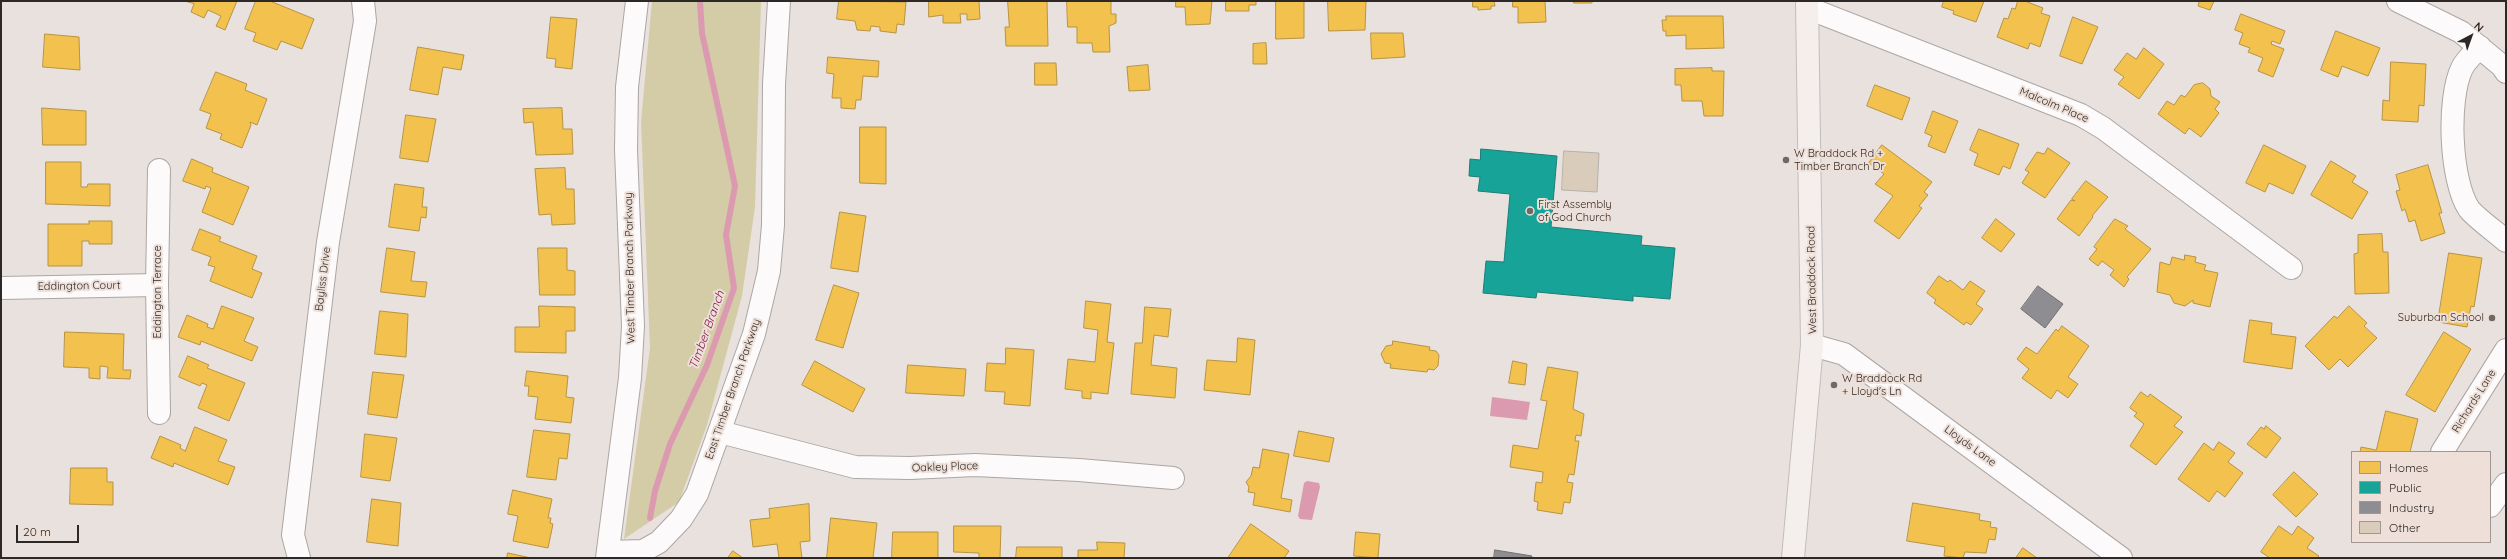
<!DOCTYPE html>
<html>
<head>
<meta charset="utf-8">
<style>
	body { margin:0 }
	#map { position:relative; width:2507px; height:559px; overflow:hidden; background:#e9e1de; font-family:Quicksand,sans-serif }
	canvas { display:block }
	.frame { position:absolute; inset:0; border:2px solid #2d2825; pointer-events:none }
	.legend { position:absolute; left:2351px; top:451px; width:140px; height:92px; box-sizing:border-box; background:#eee0d9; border:1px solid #a19691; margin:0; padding:5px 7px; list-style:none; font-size:12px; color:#2d2825 }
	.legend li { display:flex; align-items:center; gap:8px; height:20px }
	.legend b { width:20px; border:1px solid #a19691 }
	.north { position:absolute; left:2451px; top:16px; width:40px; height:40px; -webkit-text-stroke:3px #eee0d9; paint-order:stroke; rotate:41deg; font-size:11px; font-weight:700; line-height:16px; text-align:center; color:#2d2825 }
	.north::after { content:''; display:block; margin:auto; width:14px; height:18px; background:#2d2825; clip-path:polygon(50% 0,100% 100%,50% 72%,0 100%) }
	.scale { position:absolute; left:16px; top:525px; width:63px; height:18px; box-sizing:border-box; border:2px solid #2d2825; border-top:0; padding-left:5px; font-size:12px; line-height:14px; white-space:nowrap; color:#2d2825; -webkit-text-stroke:3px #eee0d9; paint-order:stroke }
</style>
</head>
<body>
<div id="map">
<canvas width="2507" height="559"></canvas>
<div class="frame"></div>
<ul class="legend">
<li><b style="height:11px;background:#f2c14e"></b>Homes</li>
<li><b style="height:11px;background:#17a398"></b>Public</li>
<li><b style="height:11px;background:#8d8d92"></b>Industry</li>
<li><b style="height:11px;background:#daccba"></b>Other</li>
</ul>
<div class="north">N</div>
<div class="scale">20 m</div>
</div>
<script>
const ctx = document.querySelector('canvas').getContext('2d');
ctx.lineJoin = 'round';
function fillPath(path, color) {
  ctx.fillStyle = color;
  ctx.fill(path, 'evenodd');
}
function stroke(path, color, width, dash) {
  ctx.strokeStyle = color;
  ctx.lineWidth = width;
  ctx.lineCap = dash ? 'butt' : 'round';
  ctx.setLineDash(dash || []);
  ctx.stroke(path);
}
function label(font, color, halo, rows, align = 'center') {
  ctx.font = font + ' Quicksand,sans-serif';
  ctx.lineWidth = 4;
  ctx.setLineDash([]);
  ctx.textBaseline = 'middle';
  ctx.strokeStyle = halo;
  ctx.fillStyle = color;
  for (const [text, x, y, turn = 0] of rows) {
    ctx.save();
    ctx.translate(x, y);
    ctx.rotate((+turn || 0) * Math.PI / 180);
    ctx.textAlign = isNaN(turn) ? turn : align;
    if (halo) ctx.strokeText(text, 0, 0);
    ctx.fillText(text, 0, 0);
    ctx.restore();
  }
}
const green = new Path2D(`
	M 652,1 L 761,1 L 755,207 L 742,296 L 707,425 L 679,502 L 624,539 L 650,348 L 641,122 Z`);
const water = new Path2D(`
	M 1492,397 L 1530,402 L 1527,420 L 1490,416 Z
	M 1307,481 L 1319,483 L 1320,487 L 1312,520 L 1300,519 L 1298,516 L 1304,483 Z`);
const homes = new Path2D(`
	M 185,1 L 237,1 L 225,30 L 216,26 L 221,16 L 208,10 L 204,18 L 191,12 L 194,4 Z
	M 256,1 L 270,1 L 314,19 L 302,49 L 281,41 L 277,50 L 253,41 L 256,33 L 245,29 Z
	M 839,1 L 906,2 L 904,25 L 897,24 L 896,33 L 880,31 L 880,27 L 871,26 L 870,31 L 857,30 L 855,21 L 837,19 Z
	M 929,1 L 979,1 L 980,19 L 967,20 L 967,14 L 960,14 L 961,23 L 943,23 L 943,15 L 929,17 Z
	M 1008,1 L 1047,1 L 1048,46 L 1006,46 L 1005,27 L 1009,27 Z
	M 1067,1 L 1111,1 L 1111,14 L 1116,14 L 1116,23 L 1109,26 L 1110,52 L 1093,52 L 1092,43 L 1077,43 L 1077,27 L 1068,27 Z
	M 1176,1 L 1212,1 L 1210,24 L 1186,25 L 1185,7 L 1176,7 Z
	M 1226,1 L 1256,1 L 1256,5 L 1249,5 L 1249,11 L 1226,11 Z
	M 1276,1 L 1304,1 L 1304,38 L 1276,39 Z
	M 1328,1 L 1366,1 L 1365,30 L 1329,31 Z
	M 1473,1 L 1494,1 L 1495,6 L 1491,6 L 1491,9 L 1478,10 L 1478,7 L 1473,7 Z
	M 1513,1 L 1545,1 L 1546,22 L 1518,23 L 1518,7 L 1513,7 Z
	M 1574,1 L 1592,1 L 1592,3 L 1574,3 Z
	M 1944,1 L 1984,1 L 1976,22 L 1953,14 L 1954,11 L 1942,7 Z
	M 2018,1 L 2025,1 L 2043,8 L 2041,13 L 2050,16 L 2040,47 L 2030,43 L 2028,49 L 1997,37 L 2004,18 L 2008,19 L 2012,8 L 2015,9 Z
	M 2197,1 L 2214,1 L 2210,10 L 2198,6 L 2199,2 Z
	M 2241,14 L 2285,31 L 2280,44 L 2272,41 L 2271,44 L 2284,49 L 2273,77 L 2258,71 L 2263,58 L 2248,52 L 2250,48 L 2239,44 L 2243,33 L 2235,30 Z
	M 1666,16 L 1723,16 L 1724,48 L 1686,49 L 1686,35 L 1666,36 L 1666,31 L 1663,31 L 1662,20 L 1666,20 Z
	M 551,17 L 577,19 L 572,69 L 555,67 L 556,59 L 547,58 Z
	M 2073,17 L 2098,27 L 2082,64 L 2060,56 Z
	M 2336,31 L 2380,48 L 2368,76 L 2342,66 L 2338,77 L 2321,70 Z
	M 1371,33 L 1403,33 L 1405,57 L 1372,59 Z
	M 45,34 L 79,37 L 80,70 L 43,67 Z
	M 1266,43 L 1267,64 L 1253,64 L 1253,44 Z
	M 418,47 L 464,55 L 461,70 L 443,67 L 438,95 L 410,90 Z
	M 2144,48 L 2164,64 L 2139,99 L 2118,84 L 2124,77 L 2114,70 L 2127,53 L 2136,59 Z
	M 828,57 L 879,61 L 878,77 L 863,76 L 861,100 L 856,100 L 855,109 L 841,108 L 841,98 L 832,98 L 834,74 L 827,73 Z
	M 2391,62 L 2426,64 L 2424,106 L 2419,105 L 2418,122 L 2382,120 L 2383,100 L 2389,101 Z
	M 1035,63 L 1056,63 L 1057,85 L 1035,85 Z
	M 1148,65 L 1150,90 L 1129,91 L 1127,67 Z
	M 1712,68 L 1712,71 L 1724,71 L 1723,116 L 1704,116 L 1702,101 L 1682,101 L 1681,85 L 1675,85 L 1675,69 Z
	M 216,72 L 247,84 L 245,90 L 267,99 L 257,125 L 250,122 L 251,125 L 242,148 L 220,139 L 222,134 L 206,128 L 211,114 L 200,110 Z
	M 2203,83 L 2210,89 L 2211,96 L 2220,102 L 2215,109 L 2219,113 L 2201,137 L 2189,128 L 2185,134 L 2158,114 L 2167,101 L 2174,105 L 2181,95 L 2185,97 L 2194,85 Z
	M 1875,85 L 1910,98 L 1902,120 L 1867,106 Z
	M 42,108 L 86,111 L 86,145 L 43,145 Z
	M 562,108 L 563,129 L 572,129 L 573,154 L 536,155 L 533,122 L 524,123 L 523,109 Z
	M 1933,111 L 1958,121 L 1945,153 L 1928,146 L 1932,136 L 1925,133 Z
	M 406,115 L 436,119 L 428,162 L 400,158 Z
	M 860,127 L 886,127 L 886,184 L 860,183 Z
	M 1979,129 L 2019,144 L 2010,169 L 2003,166 L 1999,175 L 1974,165 L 1978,154 L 1970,150 Z
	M 1882,145 L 1932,182 L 1924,192 L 1928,195 L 1919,206 L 1922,208 L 1899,239 L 1874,221 L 1893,196 L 1875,184 L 1884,174 L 1869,163 Z
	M 2264,145 L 2306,166 L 2293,194 L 2269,183 L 2265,192 L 2246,183 Z
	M 2048,148 L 2070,163 L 2045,198 L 2022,183 L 2029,172 L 2025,170 L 2037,152 L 2044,154 Z
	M 192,159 L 213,168 L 212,172 L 249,187 L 233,225 L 202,212 L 211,188 L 206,186 L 205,189 L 183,181 Z
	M 2331,161 L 2356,176 L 2352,182 L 2368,192 L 2352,219 L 2311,195 Z
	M 46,162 L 81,162 L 81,187 L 87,187 L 88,184 L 110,184 L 110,206 L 46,204 Z
	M 2428,165 L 2442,213 L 2439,213 L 2445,233 L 2421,241 L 2415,220 L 2409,222 L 2405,209 L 2402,211 L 2396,191 L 2400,190 L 2396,175 Z
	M 565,168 L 566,189 L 574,189 L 575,224 L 552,225 L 551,214 L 539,215 L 535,169 Z
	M 2086,181 L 2108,197 L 2092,216 L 2093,217 L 2079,236 L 2057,219 L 2071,200 L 2075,201 L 2072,199 Z
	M 395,184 L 424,188 L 422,207 L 427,207 L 426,218 L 421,217 L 419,231 L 389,227 Z
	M 840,212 L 866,216 L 858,272 L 831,268 Z
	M 1996,219 L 2015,234 L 2001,252 L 1982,238 Z
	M 2115,219 L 2128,226 L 2125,229 L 2151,249 L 2127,277 L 2129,279 L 2124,287 L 2110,275 L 2114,270 L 2102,261 L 2098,266 L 2089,259 L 2097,249 L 2094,247 Z
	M 89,221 L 112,221 L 112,244 L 89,244 L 89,241 L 82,241 L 82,266 L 48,266 L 48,224 L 89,224 Z
	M 200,229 L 221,237 L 219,241 L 257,256 L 252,269 L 262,273 L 252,298 L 210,281 L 215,267 L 208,265 L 211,257 L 192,250 Z
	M 2382,234 L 2383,252 L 2388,252 L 2389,293 L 2355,294 L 2354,254 L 2358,253 L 2358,235 Z
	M 387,248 L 415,252 L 411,281 L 427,282 L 425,297 L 381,292 Z
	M 538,248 L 567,248 L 567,270 L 575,271 L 575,295 L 540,295 Z
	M 2449,253 L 2482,258 L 2474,307 L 2471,306 L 2467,327 L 2438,322 Z
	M 2185,255 L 2196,257 L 2195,262 L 2206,265 L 2204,270 L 2218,273 L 2210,307 L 2193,303 L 2193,300 L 2185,306 L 2174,303 L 2170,295 L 2157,292 L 2160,262 L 2170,265 L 2172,257 L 2184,260 Z
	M 1939,276 L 1948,282 L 1950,280 L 1963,290 L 1970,281 L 1985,291 L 1976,304 L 1983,309 L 1971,325 L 1966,322 L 1964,325 L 1934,303 L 1936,300 L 1927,293 Z
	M 834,285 L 859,293 L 843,348 L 816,340 Z
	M 1086,301 L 1111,304 L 1107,342 L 1114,343 L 1108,394 L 1091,392 L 1091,399 L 1082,398 L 1082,391 L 1065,389 L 1068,359 L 1095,362 L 1098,330 L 1084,328 Z
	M 222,306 L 254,318 L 244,341 L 258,347 L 252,361 L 201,341 L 200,345 L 178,337 L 187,315 L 208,324 L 207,327 L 213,329 Z
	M 539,306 L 575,307 L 575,331 L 566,331 L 566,353 L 515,352 L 515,327 L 539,327 Z
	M 2349,306 L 2367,323 L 2364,326 L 2377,338 L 2348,367 L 2340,359 L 2329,370 L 2305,346 L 2334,316 L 2337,318 Z
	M 1145,307 L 1171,309 L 1168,337 L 1154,335 L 1151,365 L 1177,368 L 1175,398 L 1131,394 L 1135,343 L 1142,343 Z
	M 380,311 L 408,314 L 406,357 L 375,354 Z
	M 2250,320 L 2272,323 L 2271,334 L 2296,337 L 2292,369 L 2244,362 Z
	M 2062,326 L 2089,346 L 2068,377 L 2078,384 L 2068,398 L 2057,390 L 2051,399 L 2022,378 L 2029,369 L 2017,359 L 2026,347 L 2037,354 L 2056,329 L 2058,331 Z
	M 65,332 L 124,334 L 123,370 L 131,370 L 130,379 L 107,378 L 108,367 L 100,366 L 100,379 L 89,378 L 89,368 L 64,367 Z
	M 2444,332 L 2471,349 L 2435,412 L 2406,395 Z
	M 1238,338 L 1255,340 L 1250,395 L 1204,390 L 1207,360 L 1236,362 Z
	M 1393,341 L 1430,347 L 1429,350 L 1436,351 L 1439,355 L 1438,366 L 1434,370 L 1428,369 L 1427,372 L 1390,368 L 1391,364 L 1385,363 L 1381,354 L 1386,346 L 1392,345 Z
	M 1006,348 L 1034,350 L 1030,406 L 1004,404 L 1005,392 L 985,391 L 987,363 L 1005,364 Z
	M 188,356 L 209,365 L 207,368 L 245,383 L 229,421 L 198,408 L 207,385 L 202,383 L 200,386 L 179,377 Z
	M 815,361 L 865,389 L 853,412 L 802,385 Z
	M 1513,361 L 1527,364 L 1525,385 L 1509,383 Z
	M 908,365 L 966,369 L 964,396 L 906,393 Z
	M 1548,367 L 1578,372 L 1573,409 L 1584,414 L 1581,436 L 1576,435 L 1575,441 L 1579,441 L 1574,475 L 1569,474 L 1567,482 L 1573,483 L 1570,503 L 1564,502 L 1562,514 L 1537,510 L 1538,502 L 1534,501 L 1536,482 L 1542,483 L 1543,472 L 1510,467 L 1513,445 L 1538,449 L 1547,401 L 1541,400 Z
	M 527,371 L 568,376 L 566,397 L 574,398 L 571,423 L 535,419 L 538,397 L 528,396 L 529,386 L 525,386 Z
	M 373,372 L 404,375 L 397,418 L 368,414 Z
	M 2141,392 L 2148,397 L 2150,394 L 2182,417 L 2174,426 L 2183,432 L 2156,465 L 2130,446 L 2144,424 L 2134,416 L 2137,413 L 2130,408 Z
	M 2386,411 L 2418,419 L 2410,452 L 2360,452 L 2361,447 L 2376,450 Z
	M 2266,426 L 2281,438 L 2266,458 L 2247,444 L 2261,427 L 2264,429 Z
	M 195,427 L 227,440 L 218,461 L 235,467 L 228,485 L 174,463 L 173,467 L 151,458 L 160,436 L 181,445 L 180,448 L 185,451 Z
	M 534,430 L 570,434 L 567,459 L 559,458 L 556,480 L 527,477 Z
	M 1299,431 L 1334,438 L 1329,462 L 1294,456 Z
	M 365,434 L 397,438 L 390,481 L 361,477 Z
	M 2219,442 L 2235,453 L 2228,462 L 2243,473 L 2225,497 L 2217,491 L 2209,502 L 2178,479 L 2204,443 L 2213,450 Z
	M 1263,449 L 1289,454 L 1281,498 L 1292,500 L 1290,512 L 1253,505 L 1255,493 L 1248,492 L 1249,487 L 1246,482 L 1251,476 L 1253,467 L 1259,468 Z
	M 71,468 L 107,468 L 107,482 L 113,482 L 113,505 L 70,504 Z
	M 2294,472 L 2318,494 L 2296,517 L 2273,495 Z
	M 513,490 L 552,499 L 548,518 L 551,518 L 550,523 L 553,524 L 548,548 L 513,541 L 518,516 L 508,514 Z
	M 372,499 L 401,503 L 398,546 L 367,542 Z
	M 1913,503 L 1980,514 L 1979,520 L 1991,522 L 1990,527 L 1997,528 L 1995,540 L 1989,539 L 1986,553 L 1965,552 L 1963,558 L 1944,556 L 1945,547 L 1907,541 Z
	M 809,504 L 810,541 L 800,542 L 802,558 L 779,558 L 777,544 L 753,547 L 750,520 L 770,518 L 769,509 Z
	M 831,518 L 877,523 L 873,558 L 827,558 Z
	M 1251,524 L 1289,551 L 1284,558 L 1228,558 Z
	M 954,526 L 1001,526 L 1000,558 L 979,558 L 979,553 L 954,552 Z
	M 2279,526 L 2292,535 L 2298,526 L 2314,538 L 2307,548 L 2319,556 L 2317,558 L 2270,558 L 2261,552 Z
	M 893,532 L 938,532 L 938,558 L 892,558 Z
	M 1356,532 L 1380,534 L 1378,558 L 1354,556 Z
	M 1097,542 L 1125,543 L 1124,558 L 1078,558 L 1078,550 L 1097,550 Z
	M 1017,547 L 1062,547 L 1062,558 L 1016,558 Z
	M 2023,548 L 2037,558 L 2016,558 Z
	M 733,551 L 743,558 L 728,558 Z
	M 508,553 L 531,558 L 507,558 Z`);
const public = new Path2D(`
	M 1481,149 L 1557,156 L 1551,227 L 1642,236 L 1641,245 L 1675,248 L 1670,299 L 1633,296 L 1633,301 L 1537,292 L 1536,298 L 1483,293 L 1486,261 L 1504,262 L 1510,194 L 1478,191 L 1480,177 L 1469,176 L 1470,159 L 1480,160 Z`);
const industry = new Path2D(`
	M 2038,286 L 2063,304 L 2045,328 L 2021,309 Z
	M 1495,550 L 1532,556 L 1531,558 L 1494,558 Z`);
const stream = new Path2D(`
	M 650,518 L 655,491 L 670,444 L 707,365 L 734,288 L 726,235 L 735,186 L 702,33 L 700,1`);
const building = new Path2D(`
	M 1564,151 L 1599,153 L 1597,192 L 1562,190 Z`);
const minor = new Path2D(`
	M 2398,1 L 2461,32 L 2502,66 L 2506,72
	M 1808,8 L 2081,115 L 2103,128 L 2291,268
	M 2480,47 C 2474,53 2466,60 2462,68 C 2447,99 2450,180 2469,209 C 2475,217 2497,233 2506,241
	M 1,288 L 157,285
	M 1812,345 L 1844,354 L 2121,558
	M 159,413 L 157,285 L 159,170
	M 720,432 L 855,467 L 910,468 L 975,465 L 1079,470 L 1173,478
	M 2442,452 L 2506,350
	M 2490,506 L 2506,484
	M 608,552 L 643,551 L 659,542 L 681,519 L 697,494 L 754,334 L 769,271 L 773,225 L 774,84 L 779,1
	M 299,558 L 293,535 L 328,242 L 365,21 L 363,1
	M 607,558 L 630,378 L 633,326 L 626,150 L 627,87 L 637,1`);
const major = new Path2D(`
	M 1793,558 L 1812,345 L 1807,1`);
const markers = [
	[1786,160,4,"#6f6966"],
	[1530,211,4,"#6f6966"],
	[2492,318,4,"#6f6966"],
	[1834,385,4,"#6f6966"]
];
const streetNames = [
	["Malcolm Place",2054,105,23],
	["West Timber Branch Parkway",630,268,-91],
	["Bayliss Drive",323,279,-83],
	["West Braddock Road",1812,280,-91],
	["Eddington Court",79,286,-1],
	["Eddington Terrace",158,292,-90],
	["East Timber Branch Parkway",733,389,-71],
	["Richards Lane",2474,401,-58],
	["Lloyds Lane",1970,446,36],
	["Oakley Place",945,467,-2]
];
const poiNames = [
	["W Braddock Rd +",1794,154],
	["Timber Branch Dr",1794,167],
	["First Assembly",1538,205],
	["of God Church",1538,218],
	["Suburban School",2484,318,"right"],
	["W Braddock Rd",1842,379],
	["+ Lloyd's Ln",1842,392]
];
const waterNames = [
	["Timber Branch",707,330,-70]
];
fillPath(green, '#d4cca6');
fillPath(water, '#dc9ab1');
fillPath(homes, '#f2c14e');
stroke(homes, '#b79342', 1);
fillPath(public, '#17a398');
stroke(public, '#1e7e76', 1);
fillPath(industry, '#8d8d92');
stroke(industry, '#706f71', 1);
stroke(stream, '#dc9ab1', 6);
fillPath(building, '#daccba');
stroke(building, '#b5b0ac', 1);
stroke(minor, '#aca6a3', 24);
stroke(major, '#c1bdbb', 24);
stroke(minor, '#fcfafa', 22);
stroke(major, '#f4eeed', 22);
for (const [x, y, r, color] of markers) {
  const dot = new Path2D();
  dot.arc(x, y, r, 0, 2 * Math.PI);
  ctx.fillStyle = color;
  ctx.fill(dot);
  stroke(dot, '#eee0d9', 1.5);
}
label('11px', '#2d2825', '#eee0d9', streetNames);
label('11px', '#2d2825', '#eee0d9', poiNames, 'left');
label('italic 12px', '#84184d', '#eee0d9', waterNames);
</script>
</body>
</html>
